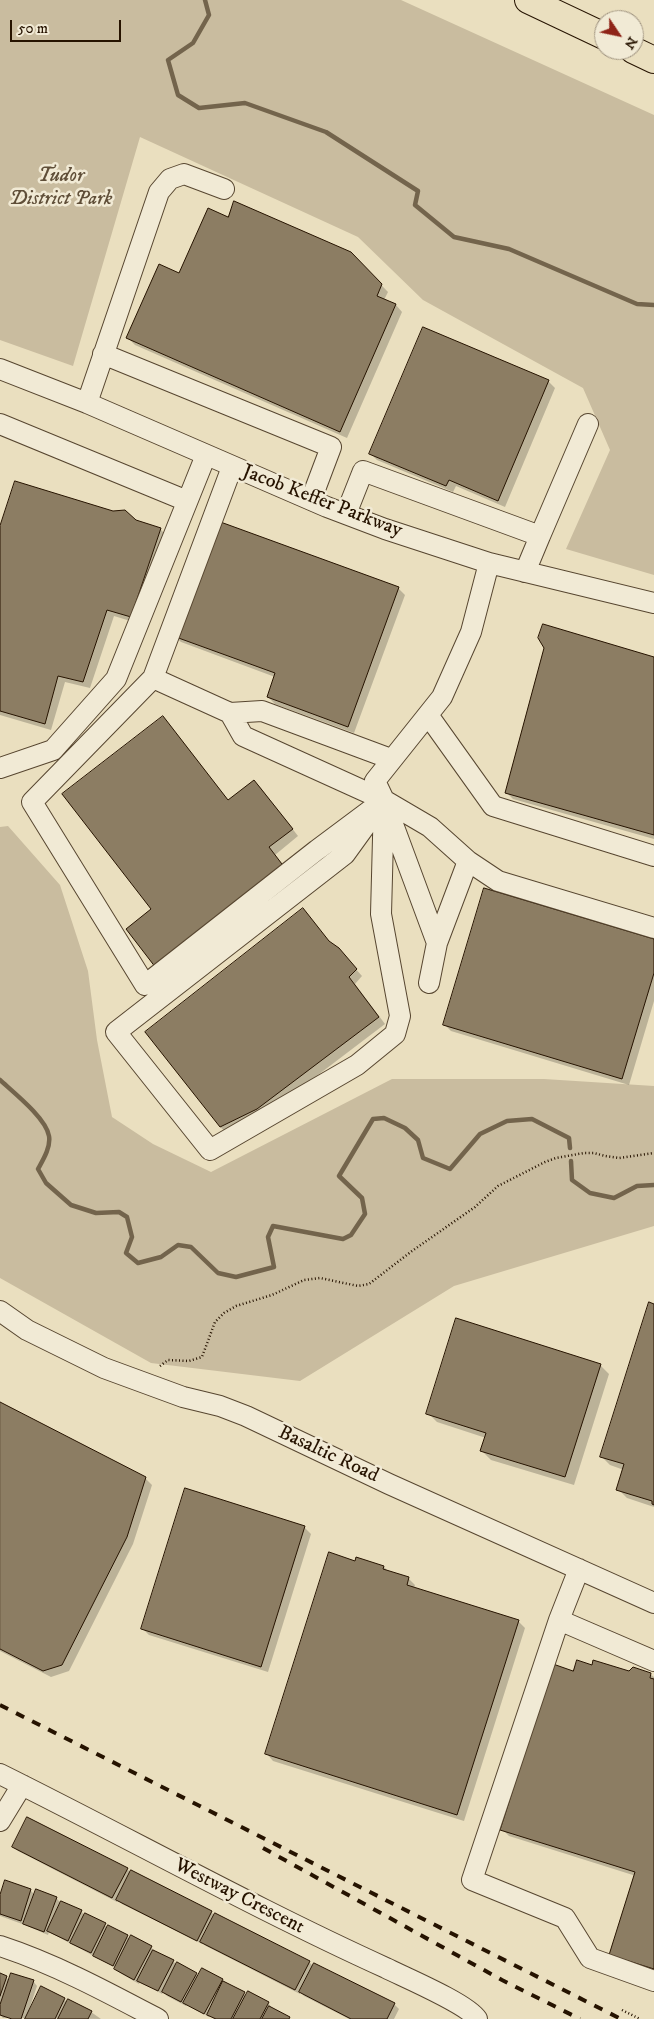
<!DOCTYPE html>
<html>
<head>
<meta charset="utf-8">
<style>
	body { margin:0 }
	#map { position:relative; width:654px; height:2019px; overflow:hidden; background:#eadfbf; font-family:"IM FELL DW Pica",serif }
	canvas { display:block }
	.north { position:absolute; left:594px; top:10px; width:50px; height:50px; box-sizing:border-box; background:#f1ead5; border:1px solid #a09480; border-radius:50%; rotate:124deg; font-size:14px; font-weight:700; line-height:20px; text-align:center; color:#261300 }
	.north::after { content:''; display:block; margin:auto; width:18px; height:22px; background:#8f2418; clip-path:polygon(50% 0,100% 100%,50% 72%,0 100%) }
	.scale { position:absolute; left:10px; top:20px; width:111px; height:22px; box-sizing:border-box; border:2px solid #261300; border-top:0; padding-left:6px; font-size:15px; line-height:18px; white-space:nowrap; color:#261300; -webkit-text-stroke:4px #f1ead5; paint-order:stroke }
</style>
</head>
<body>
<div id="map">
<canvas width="654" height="2019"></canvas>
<div class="north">N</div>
<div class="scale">50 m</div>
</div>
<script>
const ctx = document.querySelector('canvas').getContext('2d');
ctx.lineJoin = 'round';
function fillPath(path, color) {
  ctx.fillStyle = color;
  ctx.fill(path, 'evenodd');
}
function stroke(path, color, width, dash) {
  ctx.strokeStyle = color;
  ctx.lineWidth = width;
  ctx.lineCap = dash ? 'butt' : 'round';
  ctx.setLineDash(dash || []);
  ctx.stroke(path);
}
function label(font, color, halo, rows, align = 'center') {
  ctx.font = font + ' "IM FELL DW Pica",serif';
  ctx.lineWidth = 5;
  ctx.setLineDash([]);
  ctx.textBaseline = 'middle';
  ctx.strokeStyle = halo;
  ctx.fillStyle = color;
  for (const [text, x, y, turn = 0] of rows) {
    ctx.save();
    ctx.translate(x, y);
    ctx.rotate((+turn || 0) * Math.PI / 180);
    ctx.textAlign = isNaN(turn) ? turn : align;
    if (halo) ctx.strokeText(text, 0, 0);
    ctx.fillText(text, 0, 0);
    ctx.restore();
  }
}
const green = new Path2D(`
	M 0,0 L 401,0 L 654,115 L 654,575 L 566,549 L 610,450 L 583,388 L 423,300 L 358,237 L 140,137 L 73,366 L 0,340 Z
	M 8,826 L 60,885 L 88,971 L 97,1040 L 112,1117 L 153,1144 L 211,1172 L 392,1079 L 544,1079 L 654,1086 L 654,1226 L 454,1286 L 300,1381 L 151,1363 L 0,1278 L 0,827 Z`);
const shadow = new Path2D(`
	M 228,219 L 350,253 L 388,292 L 384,300 L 396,305 L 402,312 L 347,438 L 135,345 L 128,338 Z
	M 548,381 L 555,388 L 505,507 L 456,486 L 453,492 L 377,460 L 371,454 Z
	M 160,529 L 167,536 L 137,623 L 114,616 L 90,688 L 65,682 L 51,730 L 0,715 L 0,530 Z
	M 398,588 L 405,595 L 354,733 L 275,704 L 268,697 L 275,677 L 181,642 L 174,636 Z
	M 545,648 L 654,659 L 654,839 L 513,799 L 506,792 Z
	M 163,717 L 229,801 L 254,781 L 261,788 L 298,836 L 275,855 L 291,875 L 153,910 Z
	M 654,940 L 654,1001 L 629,1085 L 451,1031 L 444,1024 Z
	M 331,945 L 345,957 L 362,976 L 355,984 L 385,1024 L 264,1116 L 227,1133 L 220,1127 Z
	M 654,1305 L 654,1507 L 627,1498 L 618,1489 L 624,1470 L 610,1465 L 601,1456 Z
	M 600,1365 L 609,1374 L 574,1485 L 491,1460 L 482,1451 L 486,1438 L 437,1422 L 428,1413 Z
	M 0,1404 L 145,1478 L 152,1485 L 133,1544 L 69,1671 L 51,1677 L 0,1651 Z
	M 304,1527 L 311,1534 L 268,1672 L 149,1635 L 142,1628 Z
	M 357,1559 L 384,1567 L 389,1572 L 408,1578 L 415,1585 L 414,1588 L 518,1621 L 525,1628 L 464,1821 L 273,1761 L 267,1754 Z
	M 593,1666 L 629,1673 L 650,1674 L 654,1677 L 654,1973 L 618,1961 L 636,1876 L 509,1836 L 502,1829 L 574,1672 Z
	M 13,1847 L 127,1869 L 131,1873 L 211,1912 L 215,1916 L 309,1962 L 313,1966 L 314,1964 L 394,2004 L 399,2009 L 394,2019 L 349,2019 L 304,1996 L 300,1992 L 300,1994 L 206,1946 L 202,1943 L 202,1944 L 122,1904 L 118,1900 L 117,1902 L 18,1851 Z
	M 30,1890 L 35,1895 L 37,1891 L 57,1899 L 61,1903 L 81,1911 L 85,1916 L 131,1939 L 151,1947 L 155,1952 L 199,1976 L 222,1980 L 247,1996 L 268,2003 L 272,2008 L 272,2009 L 290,2019 L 214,2019 L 210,2015 L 209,2017 L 187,2005 L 186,2006 L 167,1996 L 163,1992 L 162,1994 L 140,1981 L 139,1984 L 120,1973 L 116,1968 L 49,1932 L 48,1935 L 25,1925 L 0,1916 L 0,1899 Z
	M 0,1975 L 10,1980 L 33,1981 L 37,1986 L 29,2010 L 31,2010 L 42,1988 L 68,2002 L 91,2012 L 101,2019 L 3,2018 L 0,2015 Z`);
const stream = new Path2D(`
	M 205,0 L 209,15 L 193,43 L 168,60 L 178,95 L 199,108 L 245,103 L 326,132 L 418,191 L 415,205 L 454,237 L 509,249 L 637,304 L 654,305
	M 0,1080 C 13,1092 46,1118 49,1136 C 51,1147 43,1160 38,1169 L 46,1183 L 71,1205 L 96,1213 L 119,1212 L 127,1217 L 132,1237 L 126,1253 L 138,1263 L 161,1257 L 178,1245 L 191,1247 L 218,1273 L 236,1277 L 274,1267 L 268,1237 L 273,1226 L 343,1239 L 351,1235 L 365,1214 L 362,1198 L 339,1176 L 373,1119 L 384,1118 L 405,1128 L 418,1140 L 423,1158 L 450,1169 L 480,1134 L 507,1121 L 532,1119 L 569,1138 L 570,1148
	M 571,1161 L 572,1180 L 590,1193 L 614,1198 L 637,1186 L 654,1185`);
const building = new Path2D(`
	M 234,201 L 351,252 L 382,284 L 377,296 L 396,304 L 340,432 L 126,338 L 159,264 L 179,273 L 208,208 L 228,217 Z
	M 423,327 L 549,380 L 498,501 L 449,480 L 446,486 L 369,454 Z
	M 15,481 L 113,511 L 125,510 L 136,520 L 161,528 L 131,617 L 107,610 L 83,682 L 58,676 L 45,724 L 0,711 L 0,526 Z
	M 215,520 L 399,587 L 348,727 L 267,697 L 275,673 L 173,636 Z
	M 543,624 L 654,657 L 654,835 L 505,793 L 544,648 L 538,638 Z
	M 163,716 L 228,800 L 254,780 L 293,829 L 269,847 L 285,868 L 156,968 L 126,929 L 151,909 L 62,794 Z
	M 484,888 L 654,939 L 654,973 L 622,1079 L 443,1025 Z
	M 303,908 L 329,941 L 339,948 L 357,969 L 349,977 L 379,1017 L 257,1109 L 220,1127 L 145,1032 Z
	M 649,1302 L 654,1304 L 654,1505 L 652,1504 L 652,1501 L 616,1490 L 624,1464 L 600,1457 Z
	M 456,1318 L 601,1364 L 565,1477 L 480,1451 L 486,1433 L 426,1414 Z
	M 0,1402 L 146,1477 L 127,1537 L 62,1665 L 43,1671 L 0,1649 Z
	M 185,1488 L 305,1526 L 261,1667 L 141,1629 Z
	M 329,1552 L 355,1561 L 356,1557 L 384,1566 L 383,1569 L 409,1577 L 407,1585 L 519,1620 L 457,1815 L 265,1754 Z
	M 577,1660 L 592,1665 L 593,1660 L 629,1671 L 633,1667 L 651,1673 L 650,1678 L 654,1679 L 654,1969 L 609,1955 L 635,1872 L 500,1830 L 553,1664 L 573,1671 Z
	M 27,1817 L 128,1868 L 112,1898 L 12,1847 Z
	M 131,1870 L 212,1911 L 197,1941 L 116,1900 Z
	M 5,1880 L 31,1889 L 21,1921 L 0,1914 L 0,1895 Z
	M 36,1889 L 57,1897 L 44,1932 L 23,1924 Z
	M 61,1901 L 82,1910 L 68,1941 L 47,1931 Z
	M 85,1913 L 106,1923 L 91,1953 L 70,1943 Z
	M 215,1913 L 310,1961 L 295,1990 L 200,1942 Z
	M 108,1925 L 128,1935 L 113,1966 L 93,1956 Z
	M 131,1935 L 152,1946 L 134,1980 L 114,1969 Z
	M 153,1950 L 174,1960 L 158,1991 L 137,1981 Z
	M 177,1962 L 197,1973 L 181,2002 L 162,1992 Z
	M 314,1963 L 395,2003 L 387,2019 L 351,2019 L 299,1992 Z
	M 202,1968 L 223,1979 L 204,2014 L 183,2003 Z
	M 0,1973 L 7,1976 L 0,1996 Z
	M 11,1973 L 34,1980 L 21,2019 L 12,2019 L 0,2015 L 0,2005 Z
	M 223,1981 L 245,1992 L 231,2019 L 216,2019 L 207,2015 Z
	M 41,1986 L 65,1998 L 55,2019 L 25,2019 Z
	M 248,1991 L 269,2002 L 260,2019 L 233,2019 Z
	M 68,1999 L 92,2011 L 88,2019 L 58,2019 Z
	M 269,2006 L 290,2017 L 289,2019 L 262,2019 Z`);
const path = new Path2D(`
	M 160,1366 L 168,1360 L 189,1361 L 202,1357 L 215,1322 L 224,1313 L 236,1306 L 272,1295 L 304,1280 L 320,1278 L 358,1286 L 369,1284 L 412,1251 L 475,1207 L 498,1186 L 545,1162 L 556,1158 L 584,1153 L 594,1153 L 605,1156 L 619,1158 L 654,1153
	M 622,2010 L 640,2019`);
const minor = new Path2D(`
	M 103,354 L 331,447 L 311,500
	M 0,369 L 87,403 L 327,507 L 385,529 L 489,563 L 654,603
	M 87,403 L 159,192 L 170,179 L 184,174 L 224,189
	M 0,424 L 187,501
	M 346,514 L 363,471 L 540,536 L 525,572
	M 540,536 L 588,424
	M 153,678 L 232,467
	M 230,713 L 262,711 L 391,759
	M 428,715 L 493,806 L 654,856
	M 0,768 L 53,750 L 116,679 L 206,455
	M 384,800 L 317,850 L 145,985 L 32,802 L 153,678 L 230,713 L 243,736 L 384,800 L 430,827 L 468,861 L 437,943 L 429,983
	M 384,800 L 381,914 L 400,1016 L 395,1034 L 357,1065 L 210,1150 L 116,1032 L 345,854 Z
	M 468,861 L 498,881 L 654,928
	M 437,943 L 384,800 L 375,781 L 442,697 L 471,632 L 489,563
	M 0,1311 L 27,1330 L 104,1368 L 183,1397 L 220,1406 L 246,1416 L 389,1484 L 654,1603
	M 579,1569 L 559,1620 L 654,1661
	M 559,1620 L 472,1880 L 565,1918 L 590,1958 L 654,1981
	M 0,1774 C 129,1838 254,1908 386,1968 C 404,1977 468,2004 477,2019
	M 0,1821 L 22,1785
	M 0,1946 C 55,1964 107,1992 158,2019`);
const major = new Path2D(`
	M 528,0 L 604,36
	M 633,50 L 654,60`);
const rail = new Path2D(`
	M 0,1705 L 621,2019
	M 263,1848 L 502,1980 L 580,2019`);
const parkNames = [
	["Tudor",61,177],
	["District Park",61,200]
];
const streetNames = [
	["Jacob Keffer Parkway",322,502,21],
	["Basaltic Road",328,1455,25],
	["Westway Crescent",239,1897,27]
];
fillPath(green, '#c9bc9f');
fillPath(shadow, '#0003');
stroke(stream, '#73644c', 4.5);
fillPath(building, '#8c7d63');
stroke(building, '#261300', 1);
stroke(minor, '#574630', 22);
stroke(major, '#261300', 28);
stroke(path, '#261300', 2.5, [1, 2.5]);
stroke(minor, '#f1ead5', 20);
stroke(major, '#eadfbf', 26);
stroke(rail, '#261300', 4, [9, 9]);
label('italic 20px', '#5f4e38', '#f1ead5', parkNames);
label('20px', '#261300', '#f1ead5', streetNames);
</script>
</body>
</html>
